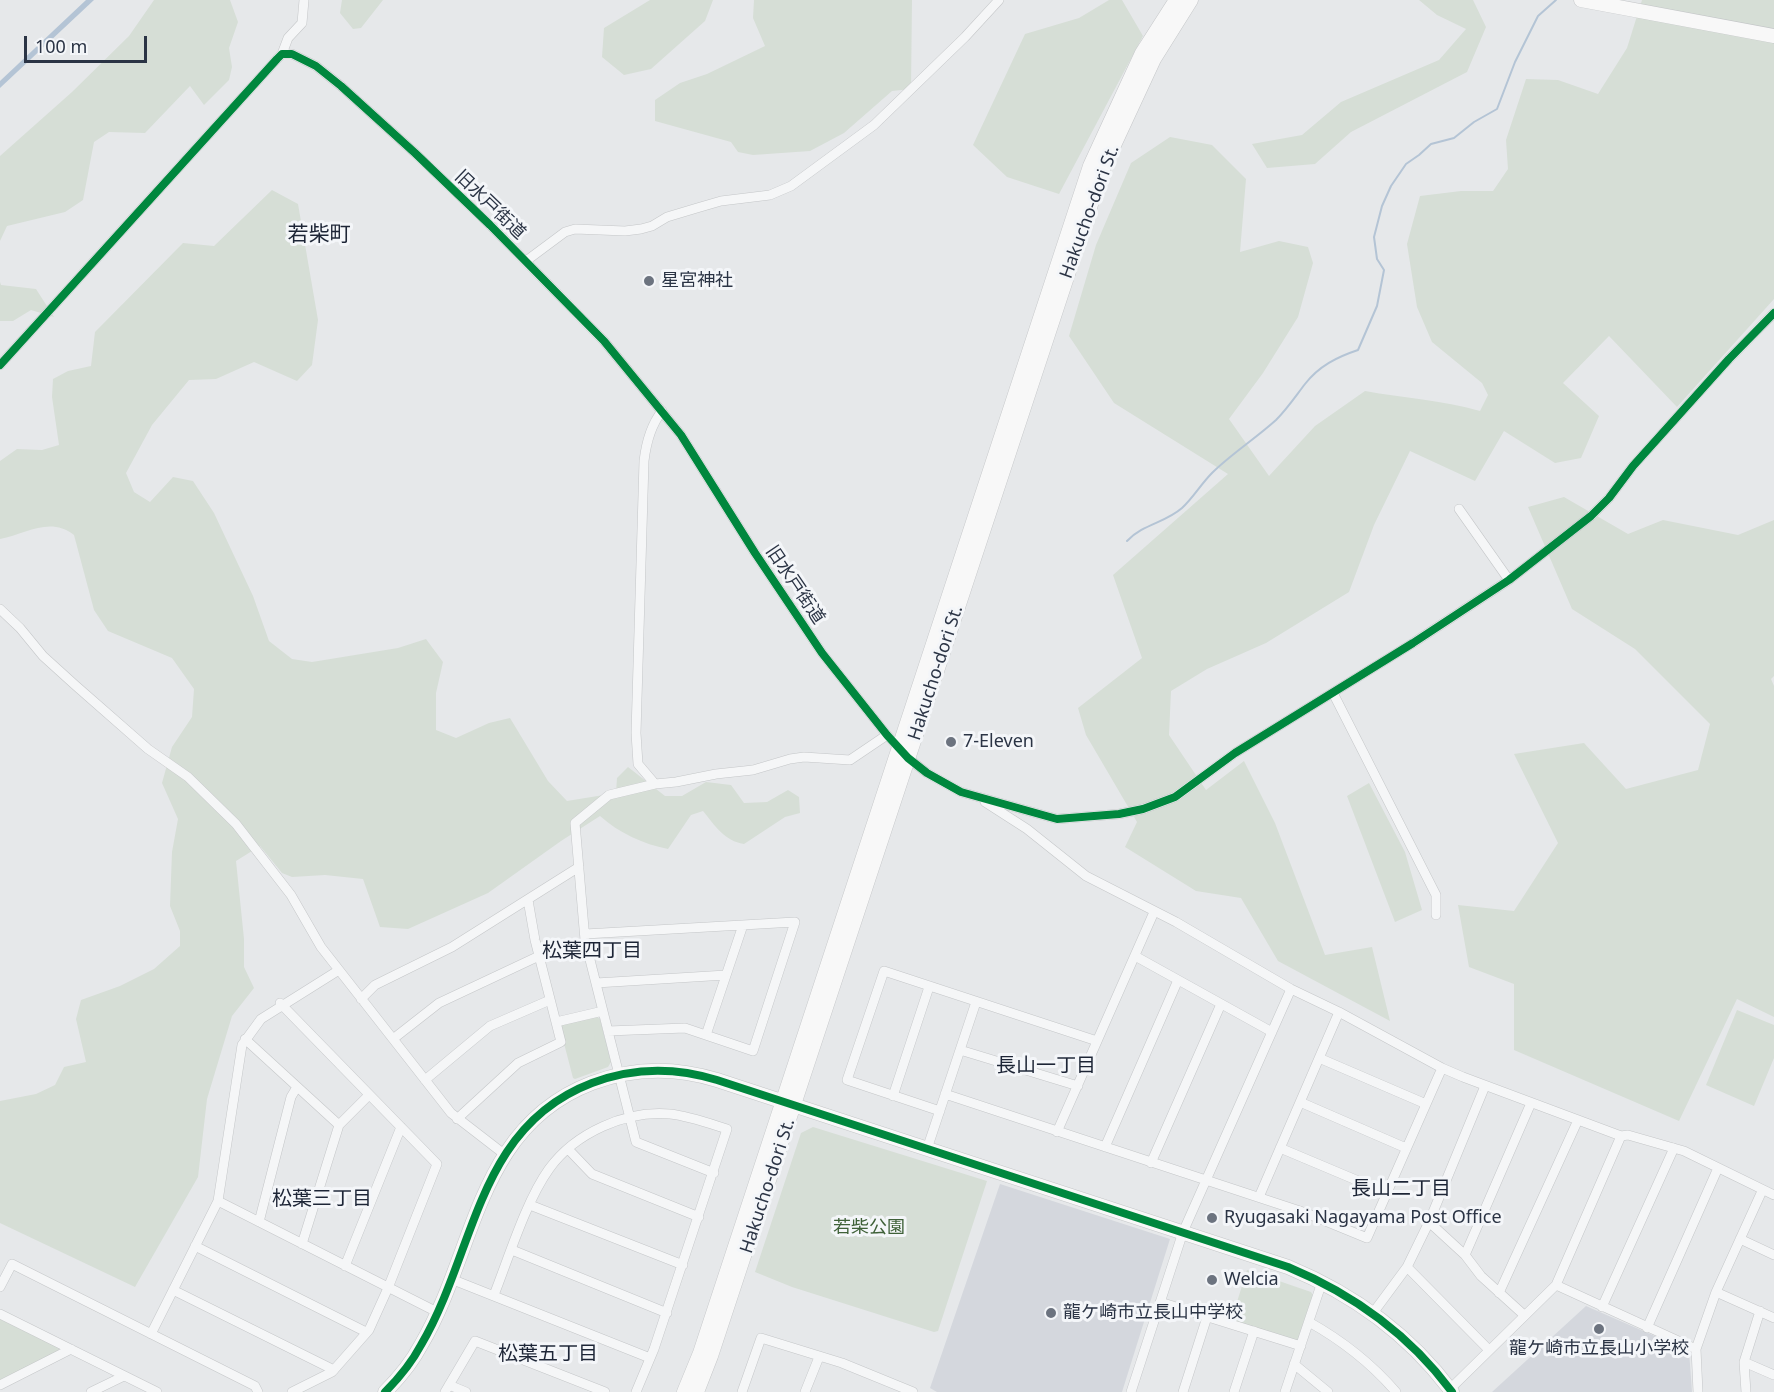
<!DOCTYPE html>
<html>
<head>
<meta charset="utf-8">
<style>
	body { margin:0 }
	#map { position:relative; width:1774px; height:1392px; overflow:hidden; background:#e6e8ea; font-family:"Noto Sans",sans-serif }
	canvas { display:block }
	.scale { position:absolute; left:24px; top:36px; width:123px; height:27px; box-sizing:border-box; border:3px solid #2b3445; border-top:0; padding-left:8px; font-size:18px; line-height:21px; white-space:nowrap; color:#2b3445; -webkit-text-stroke:4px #f4f6f9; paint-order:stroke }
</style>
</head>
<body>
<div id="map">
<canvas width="1774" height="1392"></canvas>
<div class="scale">100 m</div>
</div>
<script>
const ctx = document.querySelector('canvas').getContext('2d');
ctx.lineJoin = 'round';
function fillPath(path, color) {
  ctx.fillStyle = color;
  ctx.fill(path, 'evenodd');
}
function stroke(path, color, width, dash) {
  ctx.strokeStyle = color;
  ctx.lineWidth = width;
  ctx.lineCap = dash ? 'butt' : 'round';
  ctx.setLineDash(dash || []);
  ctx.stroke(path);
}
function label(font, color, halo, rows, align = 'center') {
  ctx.font = font + ' "Noto Sans","Noto Sans JP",sans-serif';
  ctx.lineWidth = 6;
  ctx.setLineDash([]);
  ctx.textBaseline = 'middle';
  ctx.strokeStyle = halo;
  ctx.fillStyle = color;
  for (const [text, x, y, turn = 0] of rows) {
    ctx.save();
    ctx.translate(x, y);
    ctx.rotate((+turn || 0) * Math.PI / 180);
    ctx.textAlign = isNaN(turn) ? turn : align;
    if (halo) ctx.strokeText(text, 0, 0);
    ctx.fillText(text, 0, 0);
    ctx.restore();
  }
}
const built = new Path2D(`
	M 1000,1184 L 1170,1239 L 1122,1392 L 937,1392 L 930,1388 Z
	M 1586,1306 L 1689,1351 L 1692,1392 L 1492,1392 Z`);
const green = new Path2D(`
	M 154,0 L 230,0 L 238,22 L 229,48 L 232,67 L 229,80 L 204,105 L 190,86 L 145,133 L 109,132 L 94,142 L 83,200 L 65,212 L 7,226 L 0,241 L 0,156 L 72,92 L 129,36 Z
	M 342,0 L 383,0 L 361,28 L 353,29 L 340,13 Z
	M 650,0 L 713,0 L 705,21 L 651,69 L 624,75 L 602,57 L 604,28 Z
	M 754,0 L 912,0 L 911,89 L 892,91 L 844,133 L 810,151 L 753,155 L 738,152 L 731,142 L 655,121 L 655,100 L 680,83 L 707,74 L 765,46 L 753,18 Z
	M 1109,0 L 1122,0 L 1143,36 L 1059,194 L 1007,177 L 973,145 L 1025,34 L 1079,18 Z
	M 1419,0 L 1473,0 L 1486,27 L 1467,72 L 1351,132 L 1315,164 L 1267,168 L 1252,144 L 1302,135 L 1341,102 L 1439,60 L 1466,29 L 1437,15 Z
	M 1642,0 L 1774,0 L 1774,299 L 1677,407 L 1609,336 L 1563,383 L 1599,416 L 1581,458 L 1555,463 L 1504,431 L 1475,481 L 1410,451 L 1374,525 L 1349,592 L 1266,643 L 1207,669 L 1171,691 L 1169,735 L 1206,790 L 1244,761 L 1275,823 L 1325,955 L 1372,947 L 1390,1021 L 1278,961 L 1241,898 L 1196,891 L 1125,847 L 1137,822 L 1086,735 L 1078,708 L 1142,658 L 1113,575 L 1228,474 L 1114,403 L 1069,336 L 1096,245 L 1131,163 L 1170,137 L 1212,145 L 1246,179 L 1240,252 L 1279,241 L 1308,247 L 1313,263 L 1298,317 L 1263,373 L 1229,419 L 1269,476 L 1315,426 L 1365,391 C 1403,398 1442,400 1480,411 L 1488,395 L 1482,383 L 1432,342 L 1417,307 L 1407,244 L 1420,196 L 1461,191 L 1493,191 L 1508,169 L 1506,140 L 1526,79 L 1558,80 L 1598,94 L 1627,48 Z
	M 272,190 L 298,204 L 318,320 L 312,365 L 297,381 L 254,362 L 216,379 L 189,380 L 152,425 L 126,473 L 134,492 L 150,502 L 173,477 L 193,481 L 214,513 L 253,596 L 269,641 L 292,659 L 312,662 L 398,648 L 426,639 L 443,662 L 436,693 L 436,730 L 456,738 L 489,723 L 510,718 L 548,781 L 567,801 L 616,793 L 617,778 L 628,767 L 665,796 L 682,796 L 706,782 L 731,785 L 744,803 L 767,802 L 788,790 L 799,797 L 800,813 L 785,817 L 744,844 C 725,841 715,826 703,811 L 691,815 L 668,849 C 643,844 619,833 600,816 L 561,841 L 488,893 L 408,929 L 380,927 L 363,879 L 325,875 L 292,877 L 282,873 L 260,846 L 236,861 L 244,939 L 244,967 L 254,988 L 232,1016 L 207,1099 L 198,1177 L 135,1287 L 0,1223 L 0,1101 L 36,1094 L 55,1085 L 64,1067 L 86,1062 L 76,1019 L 81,1000 L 120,986 L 154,969 L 180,946 L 180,931 L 170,906 L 172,852 L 178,819 L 162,783 L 172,747 L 192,717 L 194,689 L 172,658 L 108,631 L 94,610 L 74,535 C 50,516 26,534 0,539 L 0,461 L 17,449 L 42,450 L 59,445 L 52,397 L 53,379 L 68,371 L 91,366 L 95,332 L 183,243 L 214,246 Z
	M 0,282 L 1,285 L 36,289 L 54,317 L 31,310 L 13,321 L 0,321 Z
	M 1564,497 L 1628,534 L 1663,520 L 1738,535 L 1774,520 L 1774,676 L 1771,679 L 1774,686 L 1774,1017 L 1737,999 L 1679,1121 L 1514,1050 L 1514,984 L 1469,967 L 1458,905 L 1514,911 L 1558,843 L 1514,754 L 1584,743 L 1626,789 L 1698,770 L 1710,724 L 1635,649 L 1572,609 L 1528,507 Z
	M 1369,783 L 1405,852 L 1422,910 L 1395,922 L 1347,796 Z
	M 1737,1010 L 1774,1025 L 1774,1058 L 1754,1106 L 1706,1085 Z
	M 596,1016 L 600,1019 L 611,1062 L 608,1067 L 575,1079 L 573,1078 L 560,1028 L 563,1023 Z
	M 813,1127 L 987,1181 L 938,1331 L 934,1332 L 792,1287 L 755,1272 L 801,1133 Z
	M 1247,1270 L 1311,1292 L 1314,1297 L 1300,1344 L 1231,1321 Z
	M 0,1318 L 59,1347 L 59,1352 L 0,1381 Z`);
const water = new Path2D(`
	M 86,0 L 94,0 L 0,88 L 0,81 Z`);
const stream = new Path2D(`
	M 1127,541 C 1143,524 1165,523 1182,508 C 1193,498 1201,484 1212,473 C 1231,454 1255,439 1276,420 C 1287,409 1295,397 1305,384 C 1319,366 1337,357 1358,350 L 1377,306 L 1384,270 L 1377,259 L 1374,237 L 1382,206 L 1391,186 L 1406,164 L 1419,155 L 1431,144 L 1454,138 L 1474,122 L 1497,109 L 1515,62 L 1538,16 L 1556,0`);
const street = new Path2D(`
	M 282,54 L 288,38 L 302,23 L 304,0
	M 526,261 L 565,232 L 575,229 L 625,231 L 641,229 L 652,226 L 667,217 L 697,208 L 721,201 L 770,195 L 791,186 L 874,125 L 965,37 L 999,0
	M 0,365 L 277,59 L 282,54 L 292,54 L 316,66 L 341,86 L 415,153 L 490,225 L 604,341 L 681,435 L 755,553 L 822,653 L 887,735 L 908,758 L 927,773 L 961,792 L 1057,819 L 1119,814 L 1143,809 L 1175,797 L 1235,753 L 1413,643 L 1509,580 L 1591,516 L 1609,498 L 1633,466 L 1729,359 L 1774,313
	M 662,411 C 651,425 646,444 644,461 L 636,733 L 638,764 L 655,784 L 676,782 L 716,774 L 753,770 L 790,759 L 804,757 L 850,760 L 887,735
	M 1459,509 L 1509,580
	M 0,609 L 20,628 L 43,656 L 75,685 L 148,749 L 188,777 L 236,824 L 291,895 L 321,947 L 451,1113 L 504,1154
	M 1333,693 L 1436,895 L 1436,915
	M 655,784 L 609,795 L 575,823 L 585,940 L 636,1142 L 714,1173
	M 985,802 L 1027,829 L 1086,876 L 1176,922 L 1291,989 L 1339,1012 L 1442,1068 L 1463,1077 L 1621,1136 L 1628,1135 L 1684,1151 L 1774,1195
	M 585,934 L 795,922 L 753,1051 L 685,1028 L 608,1031
	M 1135,956 L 1272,1032
	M 596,983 L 726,975
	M 361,999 L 375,985 L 452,947 L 579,867
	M 280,1003 L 437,1164 L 388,1288 L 369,1330 L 332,1372 L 292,1392
	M 556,1022 L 603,1011
	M 706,1035 L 743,925
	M 245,1039 L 339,1125
	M 393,1039 L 439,1003 L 539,956
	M 960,1050 L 1078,1086
	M 1319,1058 L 1426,1104
	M 425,1080 L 490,1026 L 550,1000
	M 945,1094 L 1306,1213 L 1367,1238 L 1442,1068
	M 893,1096 L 929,987
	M 1300,1102 L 1406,1148
	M 940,1111 L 847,1080 L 884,971 L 1097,1041
	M 457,1119 L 518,1063 L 561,1042 L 535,940 L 528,900
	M 1057,1132 L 1154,912
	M 1105,1147 L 1178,980
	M 1280,1148 L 1387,1193
	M 568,1149 L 592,1174 L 699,1217
	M 927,1149 L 976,1002
	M 1151,1163 L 1221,1004
	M 1259,1197 L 1339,1012
	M 218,1201 L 437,1312
	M 530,1205 L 683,1265
	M 259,1222 L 291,1097 L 297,1087
	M 1429,1222 L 1465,1255 L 1481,1276 L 1524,1315
	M 1740,1239 L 1774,1255
	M 302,1244 L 339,1125 L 369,1095
	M 195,1246 L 366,1332
	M 512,1250 L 667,1313
	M 1465,1255 L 1531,1103
	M 345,1266 L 401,1127
	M 1407,1267 L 1489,1350
	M 451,1279 L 650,1358
	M 1556,1285 L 1621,1136
	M 0,1287 L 12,1264 L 255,1386 L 258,1392
	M 173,1290 L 334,1370
	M 1716,1292 L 1774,1318
	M 1499,1293 L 1578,1120
	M 494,1295 C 509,1257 526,1201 549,1169 C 575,1133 626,1110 670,1114 C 689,1116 708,1123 727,1129 L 654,1349 L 636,1392
	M 1160,1302 L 1301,1346
	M 1602,1307 L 1674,1148
	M 1373,1313 L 1407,1267 L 1429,1222 L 1485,1086
	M 0,1314 L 157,1392
	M 1309,1322 C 1343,1341 1371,1363 1396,1392
	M 1647,1328 L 1718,1168
	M 151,1334 L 218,1201 L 242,1045 L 261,1019 L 339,970
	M 1744,1362 L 1774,1375
	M 1294,1364 L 1328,1392
	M 0,1385 L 71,1349
	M 449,1385 L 466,1392
	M 1450,1389 L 1556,1285 L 1696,1349
	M 91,1392 L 124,1376
	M 445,1392 L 475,1341 L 605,1392
	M 742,1392 L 761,1338 L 842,1363 L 913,1392
	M 805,1392 L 819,1357
	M 1131,1392 L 1183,1232 L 1291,989
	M 1183,1392 L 1207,1317
	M 1234,1392 L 1254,1331
	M 1285,1392 L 1322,1282
	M 1698,1392 L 1696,1349 L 1716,1292 L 1762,1191
	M 1746,1392 L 1744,1362 L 1760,1311`);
const secondary = new Path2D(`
	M 1581,0 L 1774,36
	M 385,1392 C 399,1378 412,1362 421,1345 C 476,1252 476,1127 592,1083 C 634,1067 675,1067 717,1080 L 1288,1267 C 1353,1294 1409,1334 1452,1392
	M 684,1392 L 700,1353 L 1090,166 L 1142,53 L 1176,0
	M 697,1392 L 711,1356 L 1102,171 L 1154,59 L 1191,0`);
const cycleway = new Path2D(`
	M 0,365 L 277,59 L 282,54 L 292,54 L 316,66 L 341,86 L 415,153 L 490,225 L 604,341 L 681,435 L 755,553 L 822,653 L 887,735 L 908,758 L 927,773 L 961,792 L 1057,819 L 1119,814 L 1143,809 L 1175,797 L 1235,753 L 1413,643 L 1509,580 L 1591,516 L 1609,498 L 1633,466 L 1729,359 L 1774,313
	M 385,1392 C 399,1378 412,1362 421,1345 C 476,1252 476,1127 592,1083 C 634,1067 675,1067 717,1080 L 1288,1267 C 1353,1294 1409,1334 1452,1392`);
const markers = [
	[649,281,6,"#6c737f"],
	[951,742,6,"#6c737f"],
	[1212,1218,6,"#6c737f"],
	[1212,1280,6,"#6c737f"],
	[1051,1313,6,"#6c737f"],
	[1599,1329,6,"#6c737f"]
];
const streetNames = [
	["旧水戸街道",490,205,44],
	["Hakucho-dori St.",1090,212,-70],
	["旧水戸街道",795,585,56],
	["Hakucho-dori St.",936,673,-72],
	["Hakucho-dori St.",768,1186,-72]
];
const poiNames = [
	["星宮神社",661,281],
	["7-Eleven",963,742],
	["Ryugasaki Nagayama Post Office",1224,1218],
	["Welcia",1224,1280],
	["龍ケ崎市立長山中学校",1063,1313],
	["龍ケ崎市立長山小学校",1599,1349,"center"]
];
const parkNames = [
	["若柴公園",869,1228]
];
const neighbourhoodNames = [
	["松葉四丁目",592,951],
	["長山一丁目",1046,1066],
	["長山二丁目",1401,1189],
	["松葉三丁目",322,1199],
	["松葉五丁目",548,1354]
];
const quarterNames = [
	["若柴町",319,235]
];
fillPath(built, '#d4d7dd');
fillPath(green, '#d6ded6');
fillPath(water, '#b4c4d5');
stroke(stream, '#b4c4d5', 2);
stroke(street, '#c4c6c8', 10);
stroke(secondary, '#c4c6c8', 15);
stroke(street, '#f5f6f7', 9);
stroke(secondary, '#f8f8f8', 14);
stroke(cycleway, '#00873e', 8);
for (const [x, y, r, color] of markers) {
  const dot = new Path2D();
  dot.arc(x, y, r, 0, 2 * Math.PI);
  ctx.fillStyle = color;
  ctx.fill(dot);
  stroke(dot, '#f4f6f9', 2);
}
label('18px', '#2b3445', '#f4f6f9', streetNames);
label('18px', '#2b3445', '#f4f6f9', poiNames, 'left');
label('18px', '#3f6138', '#f4f6f9', parkNames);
label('20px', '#1d2536', '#f4f6f9', neighbourhoodNames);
label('21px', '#1d2536', '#f4f6f9', quarterNames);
</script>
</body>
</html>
